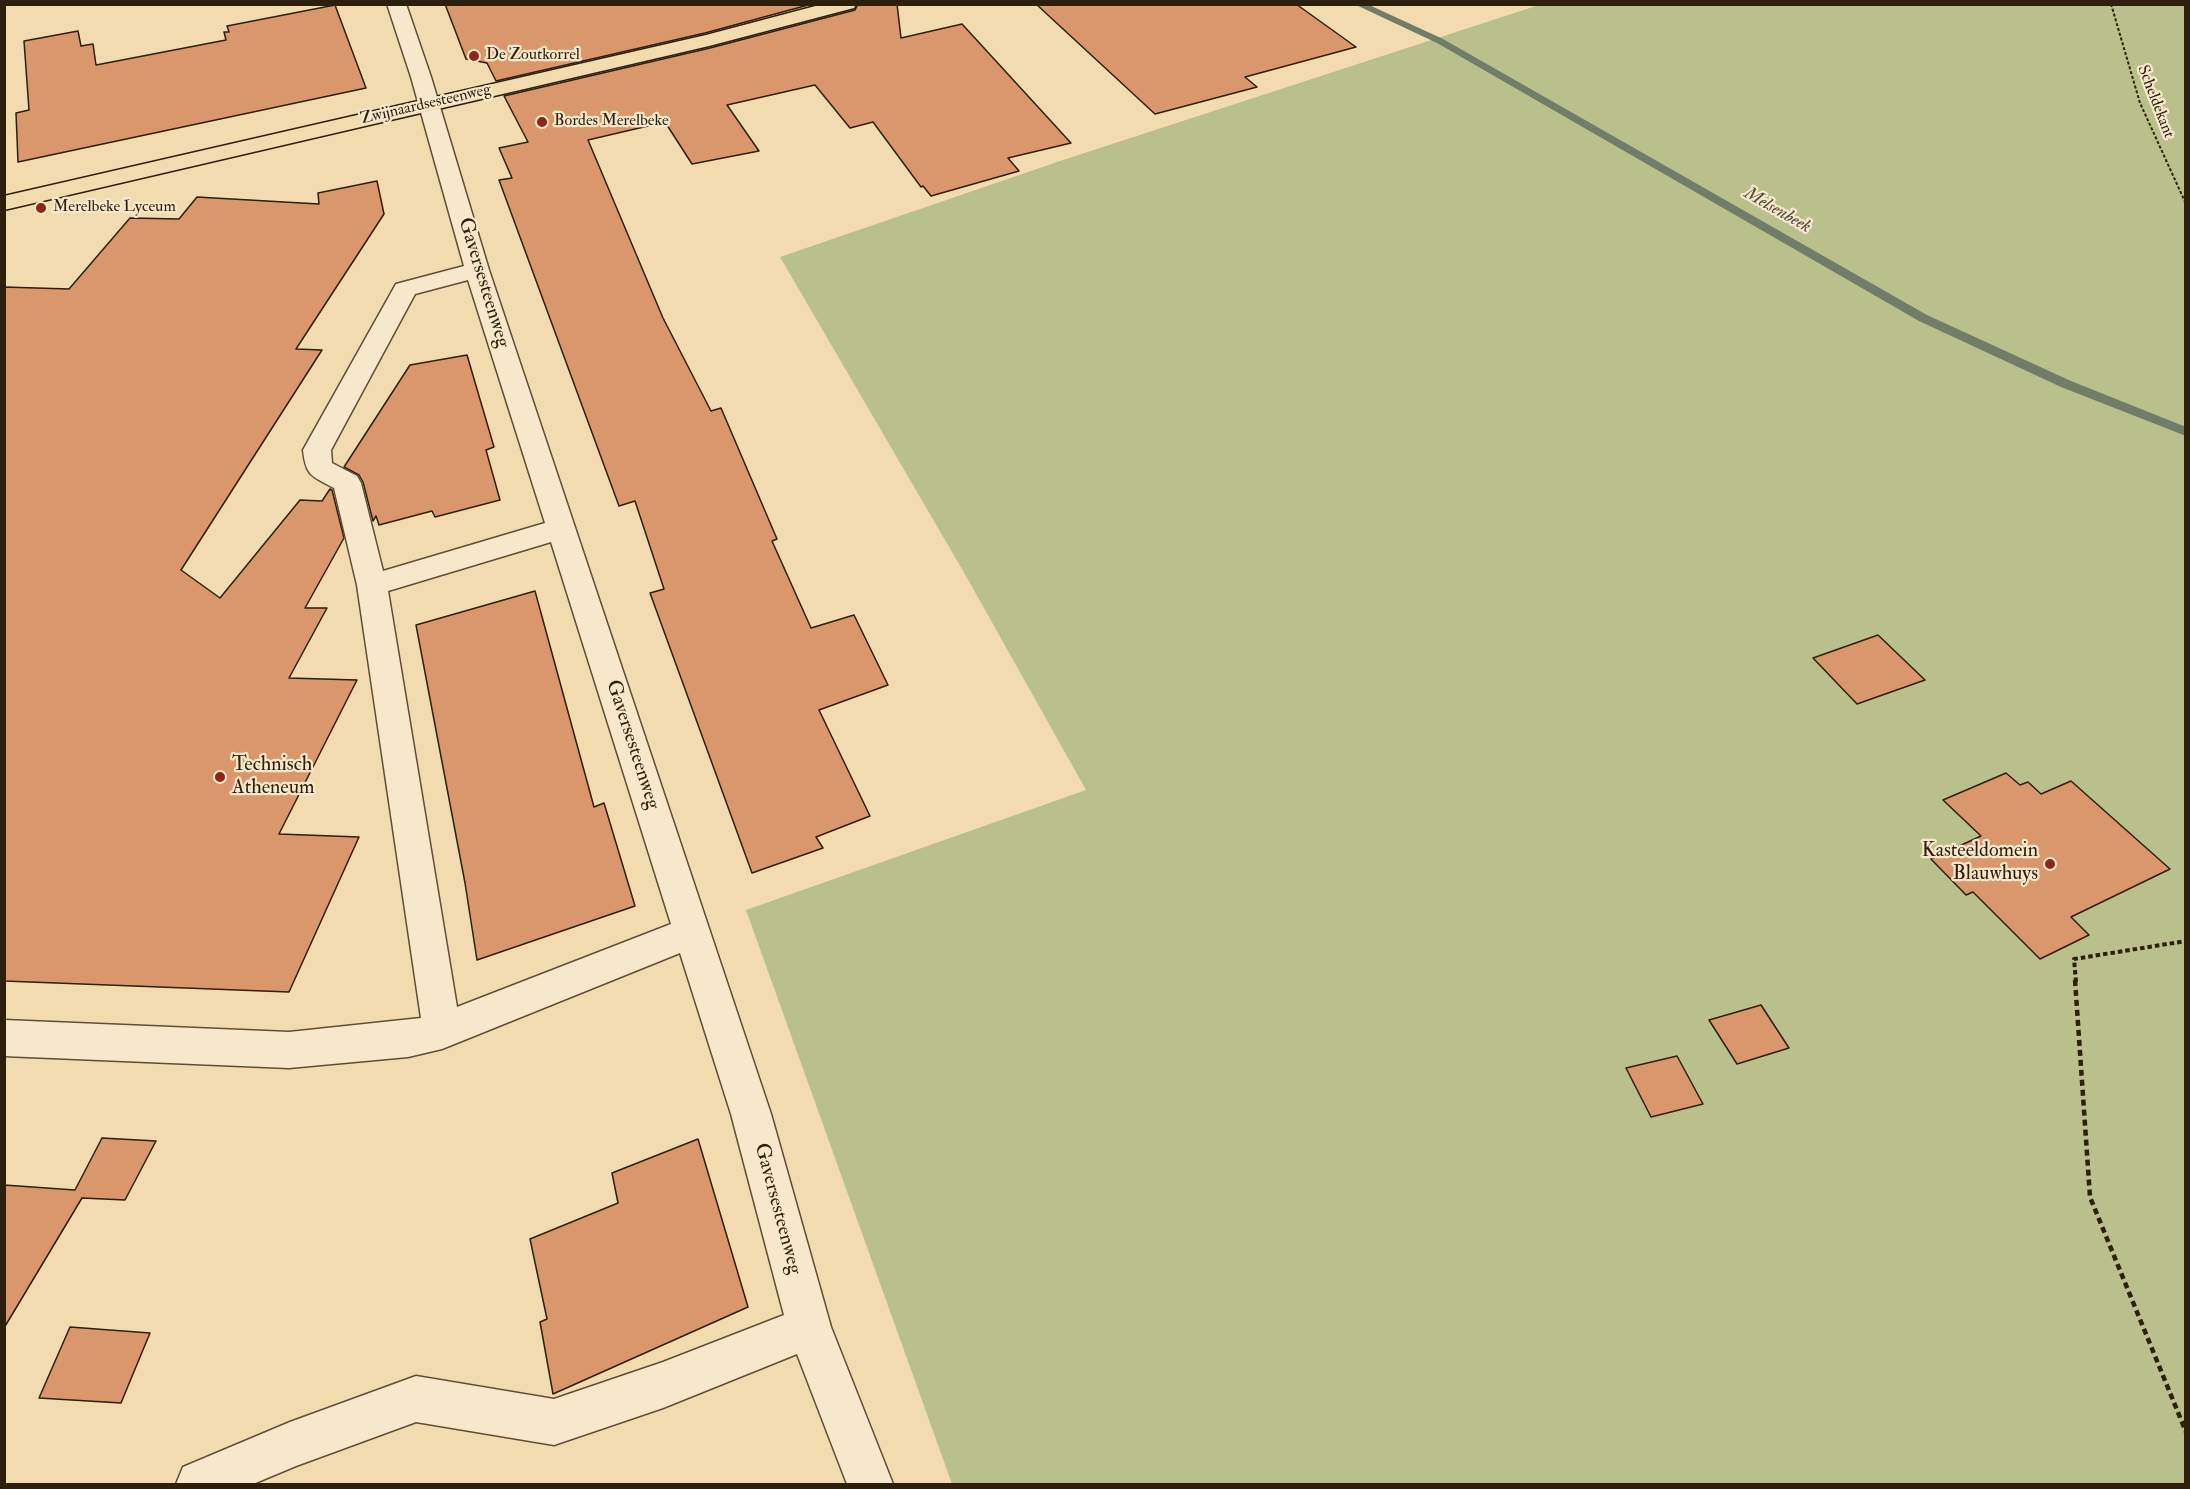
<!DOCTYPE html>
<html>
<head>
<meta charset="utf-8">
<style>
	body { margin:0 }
	#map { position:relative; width:2190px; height:1489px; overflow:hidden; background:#f3dbb0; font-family:"IM FELL Double Pica",serif }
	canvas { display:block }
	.frame { position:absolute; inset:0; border:6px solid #2e1f0c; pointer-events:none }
</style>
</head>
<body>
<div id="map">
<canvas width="2190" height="1489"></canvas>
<div class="frame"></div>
</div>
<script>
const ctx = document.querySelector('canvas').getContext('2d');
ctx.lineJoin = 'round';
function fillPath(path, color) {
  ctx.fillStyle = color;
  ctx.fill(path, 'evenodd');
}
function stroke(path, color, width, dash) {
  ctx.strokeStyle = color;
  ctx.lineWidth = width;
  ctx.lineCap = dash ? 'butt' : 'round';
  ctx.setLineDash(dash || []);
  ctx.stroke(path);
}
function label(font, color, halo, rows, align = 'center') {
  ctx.font = font + ' "IM FELL Double Pica",serif';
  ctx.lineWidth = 4.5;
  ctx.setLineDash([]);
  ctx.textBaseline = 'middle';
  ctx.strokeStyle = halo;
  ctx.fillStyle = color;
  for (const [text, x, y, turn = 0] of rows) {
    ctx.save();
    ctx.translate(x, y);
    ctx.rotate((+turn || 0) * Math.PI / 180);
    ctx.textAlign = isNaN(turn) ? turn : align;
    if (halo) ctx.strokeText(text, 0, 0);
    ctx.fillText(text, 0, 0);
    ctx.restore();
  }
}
const green = new Path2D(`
	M 1539,5 L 2185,5 L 2185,1484 L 952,1484 L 746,910 L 1086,790 L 966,576 L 780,257 L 1063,160 Z`);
const stream = new Path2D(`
	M 1354,4 L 1367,4 L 1443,39 L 1927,315 L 2071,381 L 2186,427 L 2186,436 L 2061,387 L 1919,321 L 1437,43 Z`);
const building = new Path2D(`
	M 445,4 L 812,4 L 705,33 L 496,81 L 487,63 L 466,59 Z
	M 858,4 L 897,4 L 901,38 L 962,24 L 1071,143 L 1008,158 L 1019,171 L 931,196 L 923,186 L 921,187 L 873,122 L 850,128 L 815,85 L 727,105 L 759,151 L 692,164 L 665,122 L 588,140 L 663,318 L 711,411 L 721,408 L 777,539 L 772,541 L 811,628 L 854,615 L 888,685 L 819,710 L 870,816 L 816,837 L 823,848 L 752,873 L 650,593 L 664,589 L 635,501 L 619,506 L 499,180 L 512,178 L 499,148 L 528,142 L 504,96 L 710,48 L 855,10 Z
	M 1036,4 L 1296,4 L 1356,47 L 1245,77 L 1257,87 L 1155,114 Z
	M 335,5 L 366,88 L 18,162 L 16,113 L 29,110 L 24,41 L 78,31 L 81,46 L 93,44 L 96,65 L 226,40 L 224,32 L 229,32 L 227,26 Z
	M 377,181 L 384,214 L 296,349 L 322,350 L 181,570 L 220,598 L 300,500 L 322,501 L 330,489 L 332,490 L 344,538 L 305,608 L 327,608 L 289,678 L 357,680 L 279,834 L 359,837 L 289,992 L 4,981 L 4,287 L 69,289 L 130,218 L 179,219 L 197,197 L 319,204 L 318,193 Z
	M 467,355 L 494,447 L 486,450 L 500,500 L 435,517 L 432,511 L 379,525 L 376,516 L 373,521 L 363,482 L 359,475 L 344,467 L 410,365 Z
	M 535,591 L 594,807 L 604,803 L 635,906 L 477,960 L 465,883 L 416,625 Z
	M 1878,635 L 1925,680 L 1857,704 L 1813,658 Z
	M 2006,773 L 2020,785 L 2028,782 L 2041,794 L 2071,781 L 2170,869 L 2071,917 L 2089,935 L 2040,959 L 1973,892 L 1966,895 L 1931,859 L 1981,836 L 1943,800 Z
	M 1761,1005 L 1789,1048 L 1737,1064 L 1709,1020 Z
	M 1677,1056 L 1703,1104 L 1651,1117 L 1626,1068 Z
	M 102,1138 L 156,1141 L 125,1200 L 82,1198 L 4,1328 L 4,1185 L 75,1190 Z
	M 698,1139 L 748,1307 L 553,1394 L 540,1322 L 547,1319 L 530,1239 L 618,1203 L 612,1173 Z
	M 70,1327 L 150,1333 L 121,1403 L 39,1398 Z`);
const pathFar2 = new Path2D(`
	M 2111,4 L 2140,103 L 2186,204`);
const pathFar1 = new Path2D(`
	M 2076,982 L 2074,959 L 2186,941`);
const path = new Path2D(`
	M 2075,980 L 2090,1197 L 2186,1432`);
const minor = new Path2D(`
	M 387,4 L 406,4 L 431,77 L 489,270 L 771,1114 L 831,1327 L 893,1484 L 847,1484 L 797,1354 L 663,1408 L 554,1445 L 416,1422 L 296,1466 L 253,1484 L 176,1484 L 183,1467 L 290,1422 L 416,1376 L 554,1399 L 663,1362 L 784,1315 L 731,1114 L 680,953 L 442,1049 L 408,1057 L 289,1068 L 4,1056 L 4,1020 L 289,1032 L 421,1018 L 357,585 L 334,488 C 312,476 306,477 303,450 L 396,284 L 464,266 L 411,77 ZM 468,280 L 545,523 L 383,571 L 361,483 L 357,476 L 332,463 L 331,450 L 415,294 ZM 551,542 L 671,924 L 457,1007 L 388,591 Z`);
const major = new Path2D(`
	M 823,4 L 856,4 L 854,8 L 709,46 L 4,210 L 4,196 L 706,35 Z`);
const markers = [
	[474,56,6,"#8f2418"],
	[542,122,6,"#8f2418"],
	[41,208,6,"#8f2418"],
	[220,777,6,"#8f2418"],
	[2050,864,6,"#8f2418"]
];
const farPoinames = [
	["De Zoutkorrel",486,56],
	["Bordes Merelbeke",554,122],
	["Merelbeke Lyceum",53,208]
];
const farStreetnames = [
	["Scheldekant",2155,102,69],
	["Zwijnaardsesteenweg",426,105,-13]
];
const farWaternames = [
	["Melsenbeek",1777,211,30]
];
const streetNames = [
	["Gaversesteenweg",483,283,73],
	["Gaversesteenweg",632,745,72],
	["Gaversesteenweg",777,1209,75]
];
const poiNames = [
	["Technisch",232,766],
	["Atheneum",232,789],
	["Kasteeldomein",2038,852,"right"],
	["Blauwhuys",2038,875,"right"]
];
fillPath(green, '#bac08b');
fillPath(stream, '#717d68');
fillPath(building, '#d9976b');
stroke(building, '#2e1f0c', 1.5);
stroke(minor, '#5f4e35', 3);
stroke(major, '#2e1f0c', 3);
stroke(pathFar2, '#2e1f0c', 2, [3, 2]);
stroke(pathFar1, '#2e1f0c', 4, [4.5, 3]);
stroke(path, '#2e1f0c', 4.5, [6, 4]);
fillPath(minor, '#f7e8cc');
fillPath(major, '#f3dbb0');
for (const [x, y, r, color] of markers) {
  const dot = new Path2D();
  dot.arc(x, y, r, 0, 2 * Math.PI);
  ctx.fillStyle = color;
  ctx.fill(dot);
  stroke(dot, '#f7e8cc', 2);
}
label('16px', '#2e1f0c', '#f7e8cc', farPoinames, 'left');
label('16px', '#2e1f0c', '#f7e8cc', farStreetnames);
label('italic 18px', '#4f4e3a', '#f7e8cc', farWaternames);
label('20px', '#2e1f0c', '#f7e8cc', streetNames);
label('20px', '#2e1f0c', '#f7e8cc', poiNames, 'left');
</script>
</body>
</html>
